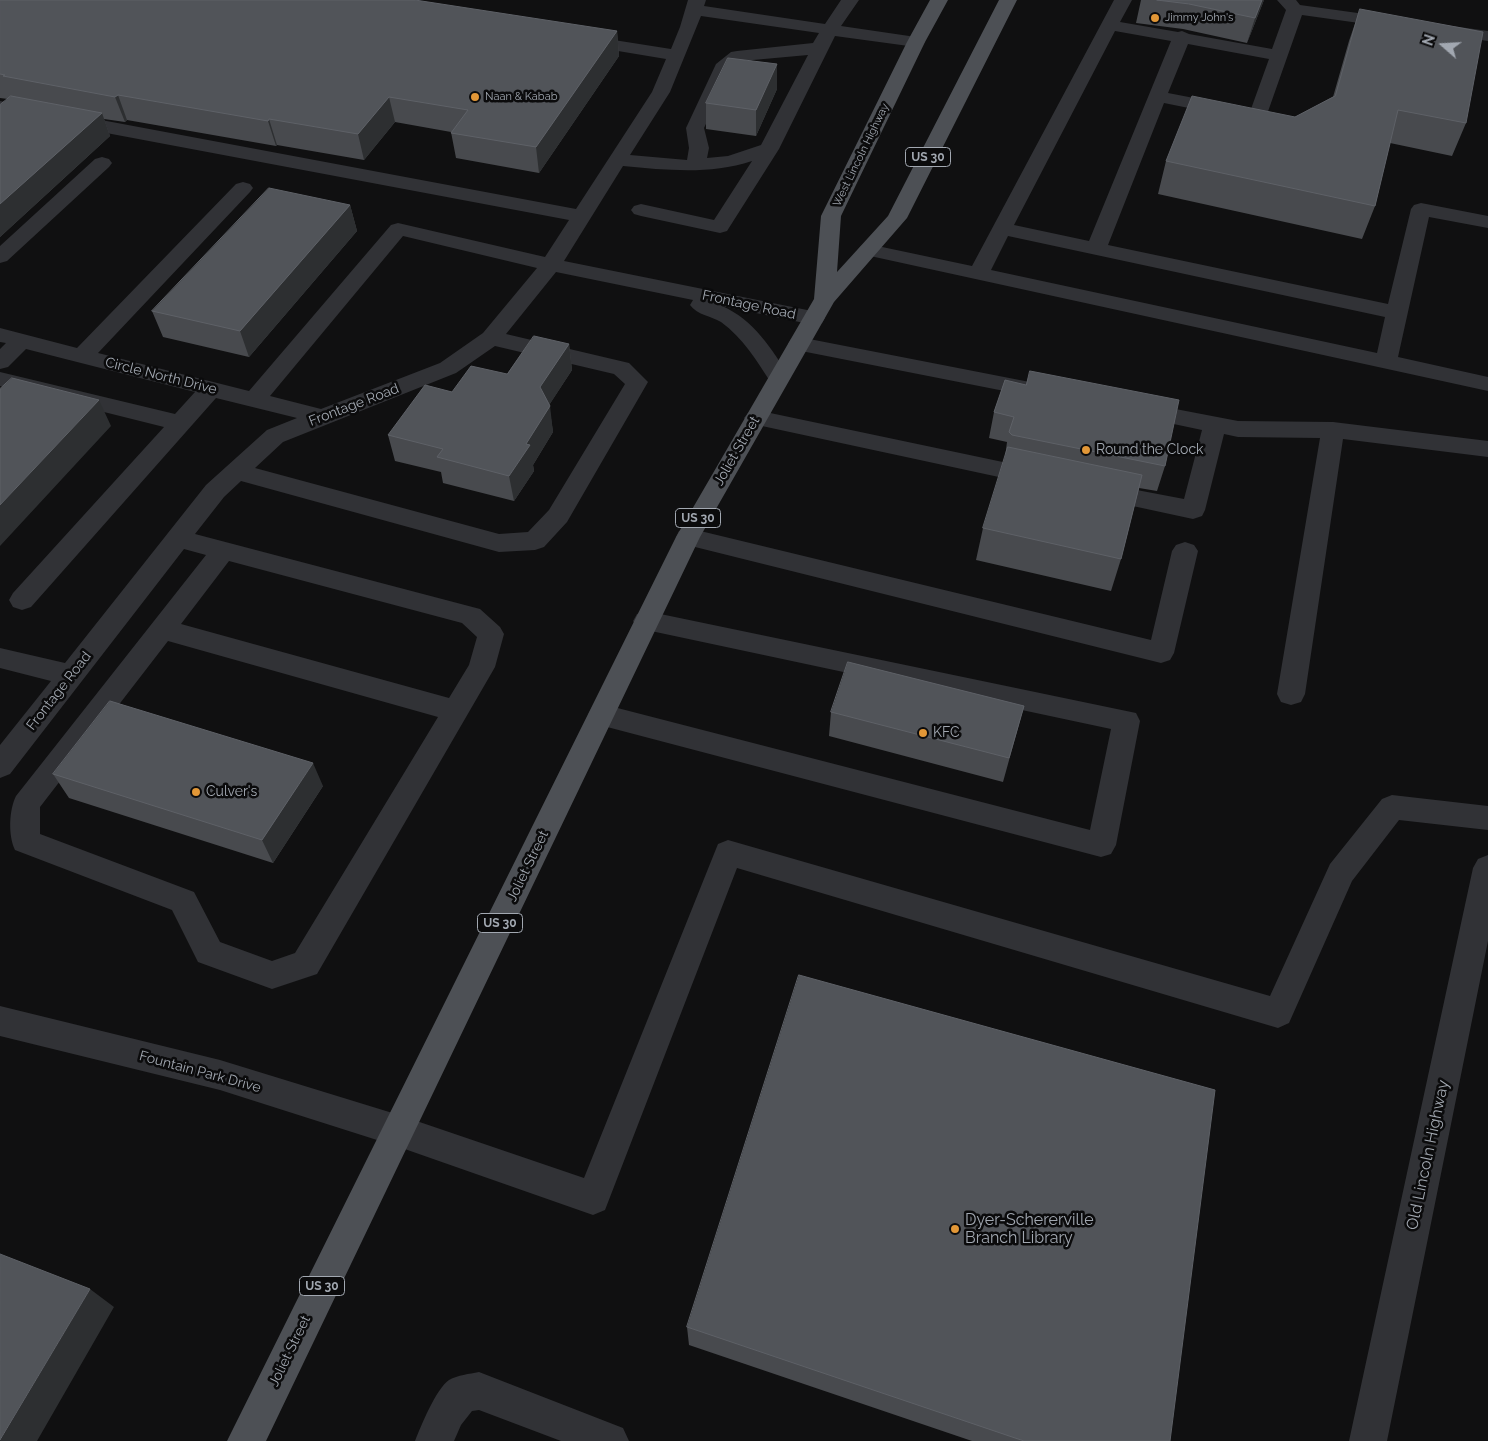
<!DOCTYPE html>
<html>
<head>
<meta charset="utf-8">
<style>
	body { margin:0 }
	#map { position:relative; width:1488px; height:1441px; overflow:hidden; background:#101011; font-family:Raleway,sans-serif }
	canvas { display:block }
	.north { position:absolute; left:1418px; top:20px; width:50px; height:50px; -webkit-text-stroke:4px #0b0b0c; paint-order:stroke; rotate:289deg; font-size:14px; font-weight:700; line-height:20px; text-align:center; color:#a2a8b1 }
	.north::after { content:''; display:block; margin:auto; width:18px; height:22px; background:#a2a8b1; clip-path:polygon(50% 0,100% 100%,50% 72%,0 100%) }
</style>
</head>
<body>
<div id="map">
<canvas width="1488" height="1441"></canvas>
<div class="north">N</div>
</div>
<script>
const ctx = document.querySelector('canvas').getContext('2d');
ctx.lineJoin = 'round';
function fillPath(path, color) {
  ctx.fillStyle = color;
  ctx.fill(path, 'evenodd');
}
function stroke(path, color, width, dash) {
  ctx.strokeStyle = color;
  ctx.lineWidth = width;
  ctx.lineCap = dash ? 'butt' : 'round';
  ctx.setLineDash(dash || []);
  ctx.stroke(path);
}
function label(font, color, halo, rows, align = 'center') {
  ctx.font = font + ' Raleway,sans-serif';
  ctx.lineWidth = 5;
  ctx.setLineDash([]);
  ctx.textBaseline = 'middle';
  ctx.strokeStyle = halo;
  ctx.fillStyle = color;
  for (const [text, x, y, turn = 0] of rows) {
    ctx.save();
    ctx.translate(x, y);
    ctx.rotate((+turn || 0) * Math.PI / 180);
    ctx.textAlign = isNaN(turn) ? turn : align;
    if (halo) ctx.strokeText(text, 0, 0);
    ctx.fillText(text, 0, 0);
    ctx.restore();
  }
}
const minor = new Path2D(`
	M 688,0 L 706,0 L 704,6 L 825,24 L 841,0 L 859,0 L 841,26 L 916,37 L 922,38 L 925,42 L 922,46 L 916,47 L 835,36 L 779,149 L 727,231 L 720,233 L 641,216 L 634,214 L 631,210 L 634,206 L 641,204 L 714,220 L 752,161 C 709,175 667,170 623,166 L 564,261 L 822,313 L 825,318 L 822,323 L 814,325 L 722,306 C 754,320 772,349 790,378 L 787,383 L 779,385 L 771,383 C 757,361 743,338 721,322 C 711,316 697,315 690,305 L 693,300 L 556,272 L 506,334 L 629,363 L 648,382 L 567,522 L 544,547 L 535,550 L 499,552 L 241,481 L 224,497 L 195,534 L 480,609 L 500,627 L 504,634 L 495,667 L 491,674 L 317,974 L 272,989 L 198,962 L 172,910 L 15,850 C 8,835 9,810 16,796 L 206,555 L 184,549 L 10,774 L 0,778 L 0,745 L 51,681 L 0,668 L 0,648 L 65,663 L 206,485 L 267,430 L 297,418 L 216,398 L 31,607 L 22,610 L 13,607 L 9,600 L 13,593 L 164,427 L 0,386 L 0,372 L 175,414 L 195,392 L 26,349 L 8,367 L 0,369 L 0,349 L 6,343 L 0,342 L 0,328 L 77,348 L 236,184 L 243,182 L 250,184 L 253,188 L 250,192 L 98,353 L 249,391 L 391,225 L 398,223 L 545,257 L 569,220 L 0,113 L 0,101 L 576,209 L 652,92 L 666,59 L 576,44 L 573,40 L 576,36 L 582,35 L 671,49 L 680,27 ZM 701,16 L 819,33 L 813,43 L 737,51 L 731,52 L 716,64 L 686,128 L 689,148 L 687,160 L 630,155 L 670,92 ZM 808,55 L 761,145 L 728,156 L 707,158 L 709,148 L 704,128 L 733,67 L 742,61 ZM 403,236 L 537,268 L 483,333 L 440,363 L 321,409 L 270,396 ZM 495,346 L 614,374 L 625,384 L 549,510 L 528,532 L 499,534 L 255,468 L 283,442 L 456,373 ZM 229,561 L 462,623 L 477,637 L 469,665 L 449,698 L 181,624 ZM 168,641 L 438,717 L 295,953 L 272,961 L 220,942 L 194,892 L 40,834 L 40,807 Z
	M 1114,0 L 1132,0 L 1120,22 L 1178,32 L 1182,31 L 1189,34 L 1272,49 L 1286,10 L 1277,0 L 1296,0 L 1300,5 L 1401,19 L 1404,23 L 1401,27 L 1395,28 L 1302,15 L 1265,120 L 1258,122 L 1164,103 L 1108,245 L 1388,304 L 1411,209 L 1414,205 L 1421,203 L 1488,216 L 1488,228 L 1429,217 L 1398,357 L 1488,377 L 1488,391 L 861,254 L 858,250 L 861,246 L 868,244 L 972,266 ZM 1115,31 L 1171,41 L 1089,241 L 1014,225 ZM 1188,44 L 1269,59 L 1251,109 L 1168,93 ZM 1008,236 L 1385,317 L 1377,353 L 991,270 Z
	M 1445,25 L 1488,31 L 1488,41 L 1439,34 L 1436,30 L 1439,26 Z
	M 102,157 L 109,159 L 112,163 L 109,167 L 7,261 L 0,263 L 0,246 L 95,159 Z
	M 799,337 L 1040,384 L 1048,386 L 1051,391 L 1048,396 L 1040,398 L 791,349 L 788,344 L 791,339 Z
	M 1139,402 L 1238,421 L 1333,422 L 1488,441 L 1488,457 L 1343,439 L 1305,694 L 1301,702 L 1291,705 L 1281,702 L 1277,694 L 1320,438 L 1238,437 L 1224,434 L 1205,510 L 1202,516 L 1193,519 L 1091,497 L 1088,491 L 1091,485 L 1100,483 L 1184,499 L 1202,430 L 1131,415 L 1128,410 L 1131,405 Z
	M 756,410 L 1036,469 L 1044,471 L 1048,477 L 1044,483 L 1036,485 L 748,423 L 744,418 L 748,413 Z
	M 688,528 L 1151,640 L 1172,551 L 1176,545 L 1185,542 L 1194,545 L 1198,551 L 1174,653 L 1170,660 L 1161,663 L 679,543 L 676,537 L 679,531 Z
	M 646,611 L 1136,713 L 1140,721 L 1116,845 L 1111,854 L 1101,857 L 592,723 L 588,715 L 592,707 L 602,704 L 1090,830 L 1111,729 L 637,628 L 633,621 L 637,614 Z
	M 1392,795 L 1488,806 L 1488,830 L 1399,820 L 1352,881 L 1289,1023 L 1278,1028 L 737,868 L 605,1210 L 593,1215 L 399,1147 L 220,1090 L 0,1036 L 0,1006 L 220,1060 L 399,1115 L 584,1178 L 718,844 L 728,840 L 1270,996 L 1330,864 L 1382,799 Z
	M 1488,855 L 1488,941 L 1387,1441 L 1349,1441 L 1473,868 L 1478,859 Z
	M 479,1372 L 623,1428 L 629,1441 L 561,1441 L 479,1410 L 472,1411 L 461,1425 L 454,1441 L 415,1441 C 421,1426 436,1389 449,1380 C 458,1375 469,1374 479,1372 Z`);
const major = new Path2D(`
	M 930,0 L 948,0 L 925,42 L 841,216 L 837,272 L 888,216 L 999,0 L 1017,0 L 907,218 L 834,302 L 700,537 L 266,1441 L 227,1441 L 676,537 L 814,299 L 821,216 L 907,42 Z`);
const wall = new Path2D(`
	M 0,0 L 617,31 L 619,56 L 539,173 L 456,158 L 451,132 L 395,122 L 364,160 L 277,145 L 276,146 L 127,120 L 125,122 L 104,119 L 110,136 L 0,237 L 0,105 L 8,99 L 0,98 Z
	M 1141,0 L 1264,0 L 1247,43 L 1183,29 L 1136,23 Z
	M 1360,9 L 1466,123 L 1452,156 L 1390,143 L 1375,206 L 1362,239 L 1158,194 L 1166,161 L 1295,117 L 1333,97 L 1349,41 Z
	M 777,89 L 756,136 L 706,129 L 706,103 Z
	M 350,205 L 357,231 L 249,357 L 163,337 L 152,311 Z
	M 569,344 L 572,370 L 549,405 L 553,432 L 533,465 L 534,471 L 514,501 L 443,483 L 441,472 L 395,461 L 388,435 L 452,392 L 507,374 Z
	M 1005,380 L 1165,466 L 1157,491 L 1139,488 L 1121,559 L 1111,591 L 976,560 L 983,528 L 1005,457 L 1007,442 L 989,438 L 994,412 Z
	M 1024,706 L 1003,782 L 829,736 L 831,712 Z
	M 53,774 L 323,786 L 273,863 L 69,798 Z
	M 687,1327 L 1170,1441 L 972,1441 L 689,1345 Z`);
const shadedWall = new Path2D(`
	M 1262,0 L 1264,0 L 1247,43 L 1255,18 Z
	M 617,31 L 619,56 L 539,173 L 536,147 Z
	M 777,64 L 777,89 L 756,136 L 756,110 Z
	M 118,95 L 127,120 L 125,122 L 115,97 Z
	M 389,97 L 395,122 L 364,160 L 358,134 Z
	M 102,113 L 110,136 L 0,237 L 0,204 Z
	M 269,119 L 277,145 L 276,146 L 268,121 Z
	M 350,205 L 357,231 L 249,357 L 240,331 Z
	M 569,344 L 572,370 L 544,413 L 540,387 Z
	M 99,400 L 111,426 L 0,546 L 0,505 Z
	M 550,406 L 553,432 L 533,465 L 534,471 L 514,501 L 509,476 L 526,444 Z
	M 313,763 L 323,786 L 273,863 L 262,840 Z
	M 90,1289 L 114,1307 L 37,1441 L 0,1441 Z`);
const building = new Path2D(`
	M 0,0 L 415,0 L 617,31 L 536,147 L 451,133 L 468,110 L 389,97 L 358,134 L 269,119 L 268,121 L 118,95 L 115,97 L 3,76 L 5,75 L 0,74 Z
	M 1157,0 L 1262,0 L 1255,18 L 1189,4 Z
	M 1360,9 L 1483,32 L 1466,123 L 1398,110 L 1375,206 L 1166,161 L 1192,96 L 1295,117 L 1335,96 Z
	M 728,58 L 777,64 L 756,110 L 706,103 Z
	M 11,96 L 102,113 L 0,204 L 0,105 Z
	M 269,188 L 350,205 L 240,331 L 152,311 Z
	M 534,336 L 569,344 L 540,387 L 550,406 L 526,444 L 530,445 L 509,476 L 437,457 L 443,449 L 388,435 L 425,385 L 452,392 L 471,366 L 507,374 Z
	M 1030,371 L 1179,400 L 1165,466 L 1012,435 L 1009,432 L 1014,417 L 994,412 L 1005,380 L 1026,385 Z
	M 12,378 L 99,400 L 0,505 L 0,389 Z
	M 1008,447 L 1142,475 L 1121,559 L 983,528 Z
	M 848,662 L 1024,706 L 1009,758 L 831,712 Z
	M 110,701 L 313,763 L 262,840 L 53,774 Z
	M 799,975 L 1215,1090 L 1170,1441 L 1024,1441 L 687,1327 Z
	M 0,1254 L 90,1289 L 0,1440 Z`);
const markers = [
	[1155,18,5,"#e29737"],
	[475,97,5,"#e29737"],
	[1086,450,5,"#e29737"],
	[923,733,5,"#e29737"],
	[196,792,5,"#e29737"],
	[955,1229,5,"#e29737"]
];
const farPoinames = [
	["Jimmy John's",1165,18],
	["Naan & Kabab",485,97]
];
const farStreetnames = [
	["West Lincoln Highway",861,155,-64]
];
const shields = [
	[928,157,45],
	[698,518,45],
	[500,923,45],
	[322,1286,45]
];
const shieldNames = [
	["US 30",928,157],
	["US 30",698,518],
	["US 30",500,923],
	["US 30",322,1286]
];
const streetNames = [
	["Frontage Road",749,305,12],
	["Circle North Drive",161,376,14],
	["Frontage Road",354,405,-21],
	["Joliet Street",737,451,-60],
	["Frontage Road",59,691,-52],
	["Joliet Street",528,866,-64],
	["Fountain Park Drive",200,1072,15],
	["Joliet Street",290,1351,-64]
];
const poiNames = [
	["Round the Clock",1096,450],
	["KFC",933,733],
	["Culver's",206,792]
];
const nearStreetnames = [
	["Old Lincoln Highway",1428,1155,-78]
];
const nearPoinames = [
	["Dyer-Schererville",965,1220],
	["Branch Library",965,1238]
];
fillPath(minor, '#313236');
fillPath(major, '#4d5055');
fillPath(wall, '#484a4e');
fillPath(shadedWall, '#2d2f31');
fillPath(building, '#515459');
stroke(building, '#5e6167', 1);
for (const [x, y, r, color] of markers) {
  const dot = new Path2D();
  dot.arc(x, y, r, 0, 2 * Math.PI);
  ctx.fillStyle = color;
  ctx.fill(dot);
  stroke(dot, '#0b0b0c', 2);
}
label('11px', '#a2a8b1', '#0b0b0c', farPoinames, 'left');
label('11px', '#a2a8b1', '#0b0b0c', farStreetnames);
for (const [x, y, w] of shields) {
  const box = new Path2D();
  box.roundRect(x - w / 2, y - 9.5, w, 19, 4);
  ctx.fillStyle = '#0b0b0c';
  ctx.fill(box);
  stroke(box, '#a2a8b1', 1);
}
label('bold 12px', '#a2a8b1', null, shieldNames);
label('14px', '#a2a8b1', '#0b0b0c', streetNames);
label('14px', '#a2a8b1', '#0b0b0c', poiNames, 'left');
label('16px', '#a2a8b1', '#0b0b0c', nearStreetnames);
label('16px', '#a2a8b1', '#0b0b0c', nearPoinames, 'left');
</script>
</body>
</html>
